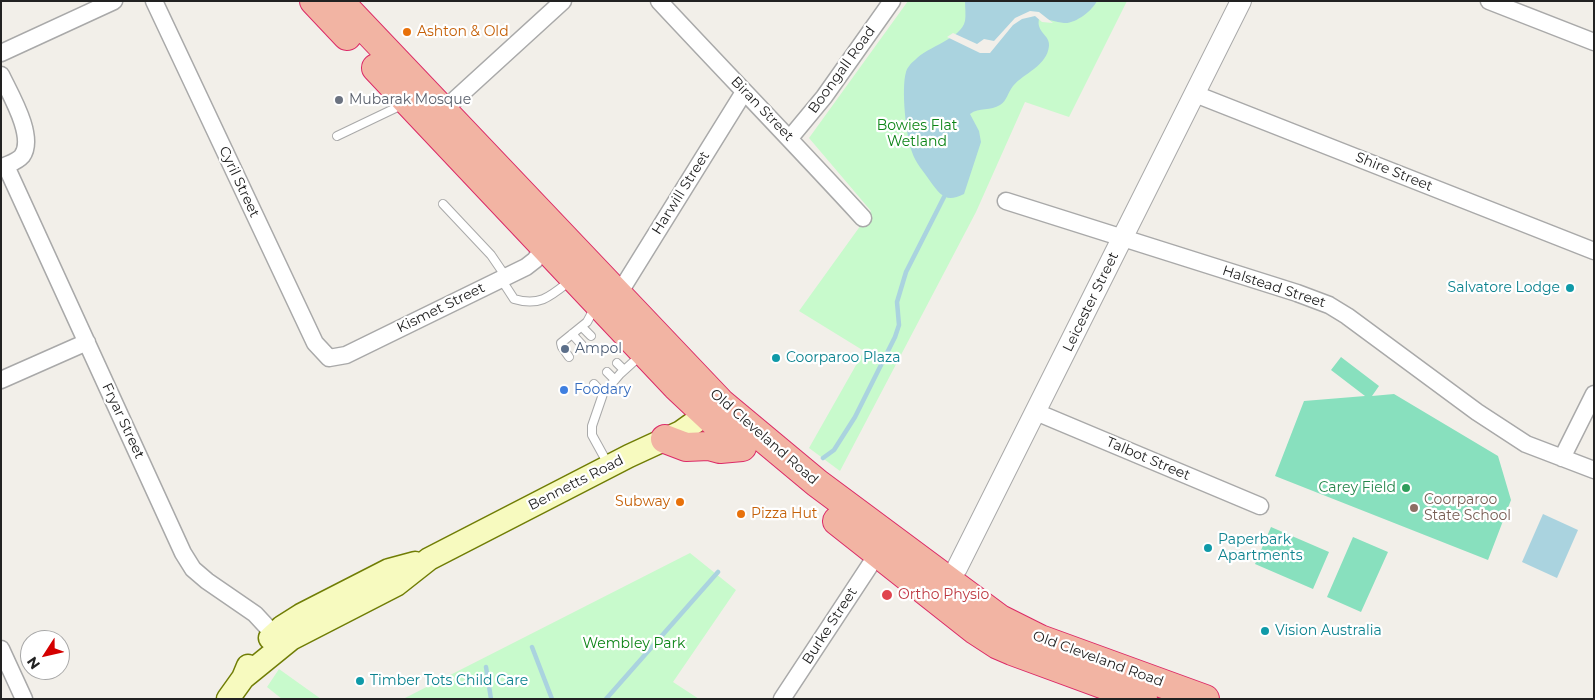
<!DOCTYPE html>
<html>
<head>
<meta charset="utf-8">
<style>
	body { margin:0 }
	#map { position:relative; width:1595px; height:700px; overflow:hidden; background:#f2efe9; font-family:Montserrat,sans-serif }
	canvas { display:block }
	.frame { position:absolute; inset:0; border:2px solid #222; pointer-events:none }
	.north { position:absolute; left:20px; top:630px; width:50px; height:50px; box-sizing:border-box; background:#fff; border:1px solid #a7a7a7; border-radius:50%; rotate:235deg; font-size:14px; font-weight:700; line-height:20px; text-align:center; color:#222 }
	.north::after { content:''; display:block; margin:auto; width:18px; height:22px; background:#d40000; clip-path:polygon(50% 0,100% 100%,50% 72%,0 100%) }
</style>
</head>
<body>
<div id="map">
<canvas width="1595" height="700"></canvas>
<div class="frame"></div>
<div class="north">N</div>
</div>
<script>
const ctx = document.querySelector('canvas').getContext('2d');
ctx.lineJoin = 'round';
function fillPath(path, color) {
  ctx.fillStyle = color;
  ctx.fill(path, 'evenodd');
}
function stroke(path, color, width, dash) {
  ctx.strokeStyle = color;
  ctx.lineWidth = width;
  ctx.lineCap = dash ? 'butt' : 'round';
  ctx.setLineDash(dash || []);
  ctx.stroke(path);
}
function label(font, color, halo, rows, align = 'center') {
  ctx.font = font + ' Montserrat,sans-serif';
  ctx.lineWidth = 4.5;
  ctx.setLineDash([]);
  ctx.textBaseline = 'middle';
  ctx.strokeStyle = halo;
  ctx.fillStyle = color;
  for (const [text, x, y, turn = 0] of rows) {
    ctx.save();
    ctx.translate(x, y);
    ctx.rotate((+turn || 0) * Math.PI / 180);
    ctx.textAlign = isNaN(turn) ? turn : align;
    if (halo) ctx.strokeText(text, 0, 0);
    ctx.fillText(text, 0, 0);
    ctx.restore();
  }
}
const park = new Path2D(`
	M 908,1 L 1127,1 L 1069,117 L 1025,102 L 976,212 L 840,471 L 809,448 L 864,351 L 799,311 L 871,211 L 809,138 Z
	M 690,553 L 736,590 L 673,682 L 699,699 L 403,699 Z
	M 279,669 L 321,699 L 282,699 L 267,687 Z`);
const pitch = new Path2D(`
	M 1341,357 L 1379,386 L 1372,396 L 1394,394 L 1498,456 L 1511,500 L 1488,560 L 1275,476 L 1304,401 L 1365,396 L 1331,370 Z
	M 1271,527 L 1329,552 L 1313,589 L 1255,564 Z
	M 1353,537 L 1388,552 L 1361,612 L 1327,597 Z`);
const water = new Path2D(`
	M 965,1 L 1097,1 C 1092,11 1075,24 1064,23 C 1056,22 1047,19 1039,18 C 1039,20 1038,23 1039,26 C 1041,34 1050,37 1049,46 C 1047,66 1024,73 1013,86 C 1008,92 1007,101 1000,105 C 991,111 979,107 970,114 L 979,131 L 981,142 L 964,194 C 946,203 941,196 930,181 C 924,172 915,162 912,152 C 906,135 901,89 906,72 C 907,68 911,63 915,60 C 928,46 961,39 965,21 C 966,15 965,7 965,1 Z
	M 1543,514 L 1578,530 L 1557,578 L 1522,562 Z`);
const pier = new Path2D(`
	M 1030,11 L 1039,12 L 1053,23 L 1042,22 L 1035,16 L 1022,19 L 1013,25 L 990,53 L 980,53 L 947,37 L 953,33 L 977,44 L 984,39 L 994,41 L 1015,18 Z`);
const stream = new Path2D(`
	M 823,458 L 834,450 L 855,417 L 895,337 L 899,325 L 897,302 L 906,272 L 944,197
	M 532,647 L 552,699
	M 486,667 L 491,699
	M 606,699 L 718,572`);
const service = new Path2D(`
	M 337,136 L 404,104
	M 443,204 L 491,255 L 506,277
	M 501,279 L 514,299 C 540,307 551,296 571,280
	M 582,327 L 591,336
	M 572,334 L 582,345
	M 569,357 L 562,347 L 561,343 L 587,322 L 594,309
	M 617,363 L 624,370
	M 607,372 L 615,380
	M 594,384 L 603,394
	M 608,464 L 592,435 L 592,426 L 603,394 L 620,374 L 641,355`);
const minor = new Path2D(`
	M 154,1 L 315,343 L 329,358 L 346,355 L 526,267 L 535,260 L 544,247
	M 659,1 C 727,74 796,145 863,218
	M 1489,1 L 1594,42
	M 1,53 L 114,1
	M 1,75 C 10,94 36,137 22,156 C 17,162 8,164 1,168
	M 1195,94 L 1594,251
	M 437,116 L 563,1
	M 790,138 L 824,97 L 892,1
	M 6,166 L 183,553 L 193,569 L 207,581 L 255,614 L 281,642
	M 1006,201 L 1297,293 L 1329,305 L 1347,316 L 1477,412 L 1526,444 L 1594,470
	M 618,295 L 744,92
	M 1,380 L 87,342
	M 1036,412 L 1260,506
	M 1562,458 L 1594,394
	M 1,649 L 24,699
	M 782,699 L 878,553`);
const tertiary = new Path2D(`
	M 940,590 L 957,568 L 1241,1`);
const secondary = new Path2D(`
	M 270,638 L 282,627 L 301,615 L 389,570 L 415,563
	M 243,678 L 291,639 L 396,585 L 429,559 L 629,456 L 681,432 L 719,405
	M 228,699 L 243,678 L 248,666`);
const trunk = new Path2D(`
	M 314,1 L 347,36
	M 339,1 L 721,403 L 817,483 L 1000,619 L 1040,639 L 1205,699
	M 376,68 L 676,386 L 725,432
	M 665,439 L 686,447 L 709,446 L 720,449 L 742,447
	M 837,521 L 975,630 L 998,645 L 1012,651 L 1143,699`);
const markers = [
	[407,32,5,"#e8710a"],
	[339,100,5,"#6b7280"],
	[1570,288,5,"#0f9aa8"],
	[565,349,5,"#5c6f8a"],
	[776,358,5,"#0f9aa8"],
	[564,390,5,"#3f7fe0"],
	[1406,488,5,"#2e9e5b"],
	[680,502,5,"#e8710a"],
	[1414,508,5,"#8d6e63"],
	[741,514,5,"#e8710a"],
	[1208,548,5,"#0f9aa8"],
	[887,595,6,"#e0444e"],
	[1265,631,5,"#0f9aa8"],
	[360,681,5,"#0f9aa8"]
];
const foodNames = [
	["Ashton & Old",417,32],
	["Subway",670,502,"right"],
	["Pizza Hut",751,514]
];
const streetNames = [
	["Boongall Road",842,70,-54],
	["Biran Street",762,109,46],
	["Shire Street",1394,172,22],
	["Cyril Street",239,182,65],
	["Harwill Street",681,193,-58],
	["Halstead Street",1274,287,18],
	["Leicester Street",1091,302,-64],
	["Kismet Street",441,308,-26],
	["Fryar Street",123,421,65],
	["Old Cleveland Road",764,437,41],
	["Talbot Street",1148,459,23],
	["Bennetts Road",576,483,-27],
	["Burke Street",830,626,-57],
	["Old Cleveland Road",1098,659,20]
];
const worshipNames = [
	["Mubarak Mosque",349,100]
];
const parkNames = [
	["Bowies Flat",917,126],
	["Wetland",917,142],
	["Wembley Park",634,644]
];
const cultureNames = [
	["Salvatore Lodge",1560,288,"right"],
	["Coorparoo Plaza",786,358],
	["Paperbark",1218,540],
	["Apartments",1218,556],
	["Vision Australia",1275,631],
	["Timber Tots Child Care",370,681]
];
const serviceNames = [
	["Ampol",575,349]
];
const shopNames = [
	["Foodary",574,390]
];
const leisureNames = [
	["Carey Field",1396,488]
];
const educationNames = [
	["Coorparoo",1424,500],
	["State School",1424,516]
];
const healthNames = [
	["Ortho Physio",898,595]
];
fillPath(park, '#c8facc');
fillPath(pitch, '#88e0be');
fillPath(water, '#aad3df');
fillPath(pier, '#f2efe9');
stroke(stream, '#aad3df', 4.5);
stroke(service, '#a9a9a9', 10);
stroke(minor, '#a9a9a9', 19);
stroke(tertiary, '#a9a9a9', 22);
stroke(secondary, '#707d05', 25);
stroke(trunk, '#dc2a67', 30);
stroke(service, '#fff', 8);
stroke(minor, '#fff', 16);
stroke(tertiary, '#fff', 20);
stroke(secondary, '#f7fabf', 22);
stroke(trunk, '#f2b4a3', 28);
for (const [x, y, r, color] of markers) {
  const dot = new Path2D();
  dot.arc(x, y, r, 0, 2 * Math.PI);
  ctx.fillStyle = color;
  ctx.fill(dot);
  stroke(dot, '#fff', 2);
}
label('14px', '#c56008', '#fff', foodNames, 'left');
label('14px', '#222', '#fff', streetNames);
label('14px', '#5b616d', '#fff', worshipNames, 'left');
label('14px', '#0c8416', '#fff', parkNames);
label('14px', '#0d838f', '#fff', cultureNames, 'left');
label('14px', '#4e5e75', '#fff', serviceNames, 'left');
label('14px', '#366cbe', '#fff', shopNames, 'left');
label('14px', '#27864d', '#fff', leisureNames, 'right');
label('14px', '#785e54', '#fff', educationNames, 'left');
label('14px', '#be3a42', '#fff', healthNames, 'left');
</script>
</body>
</html>
